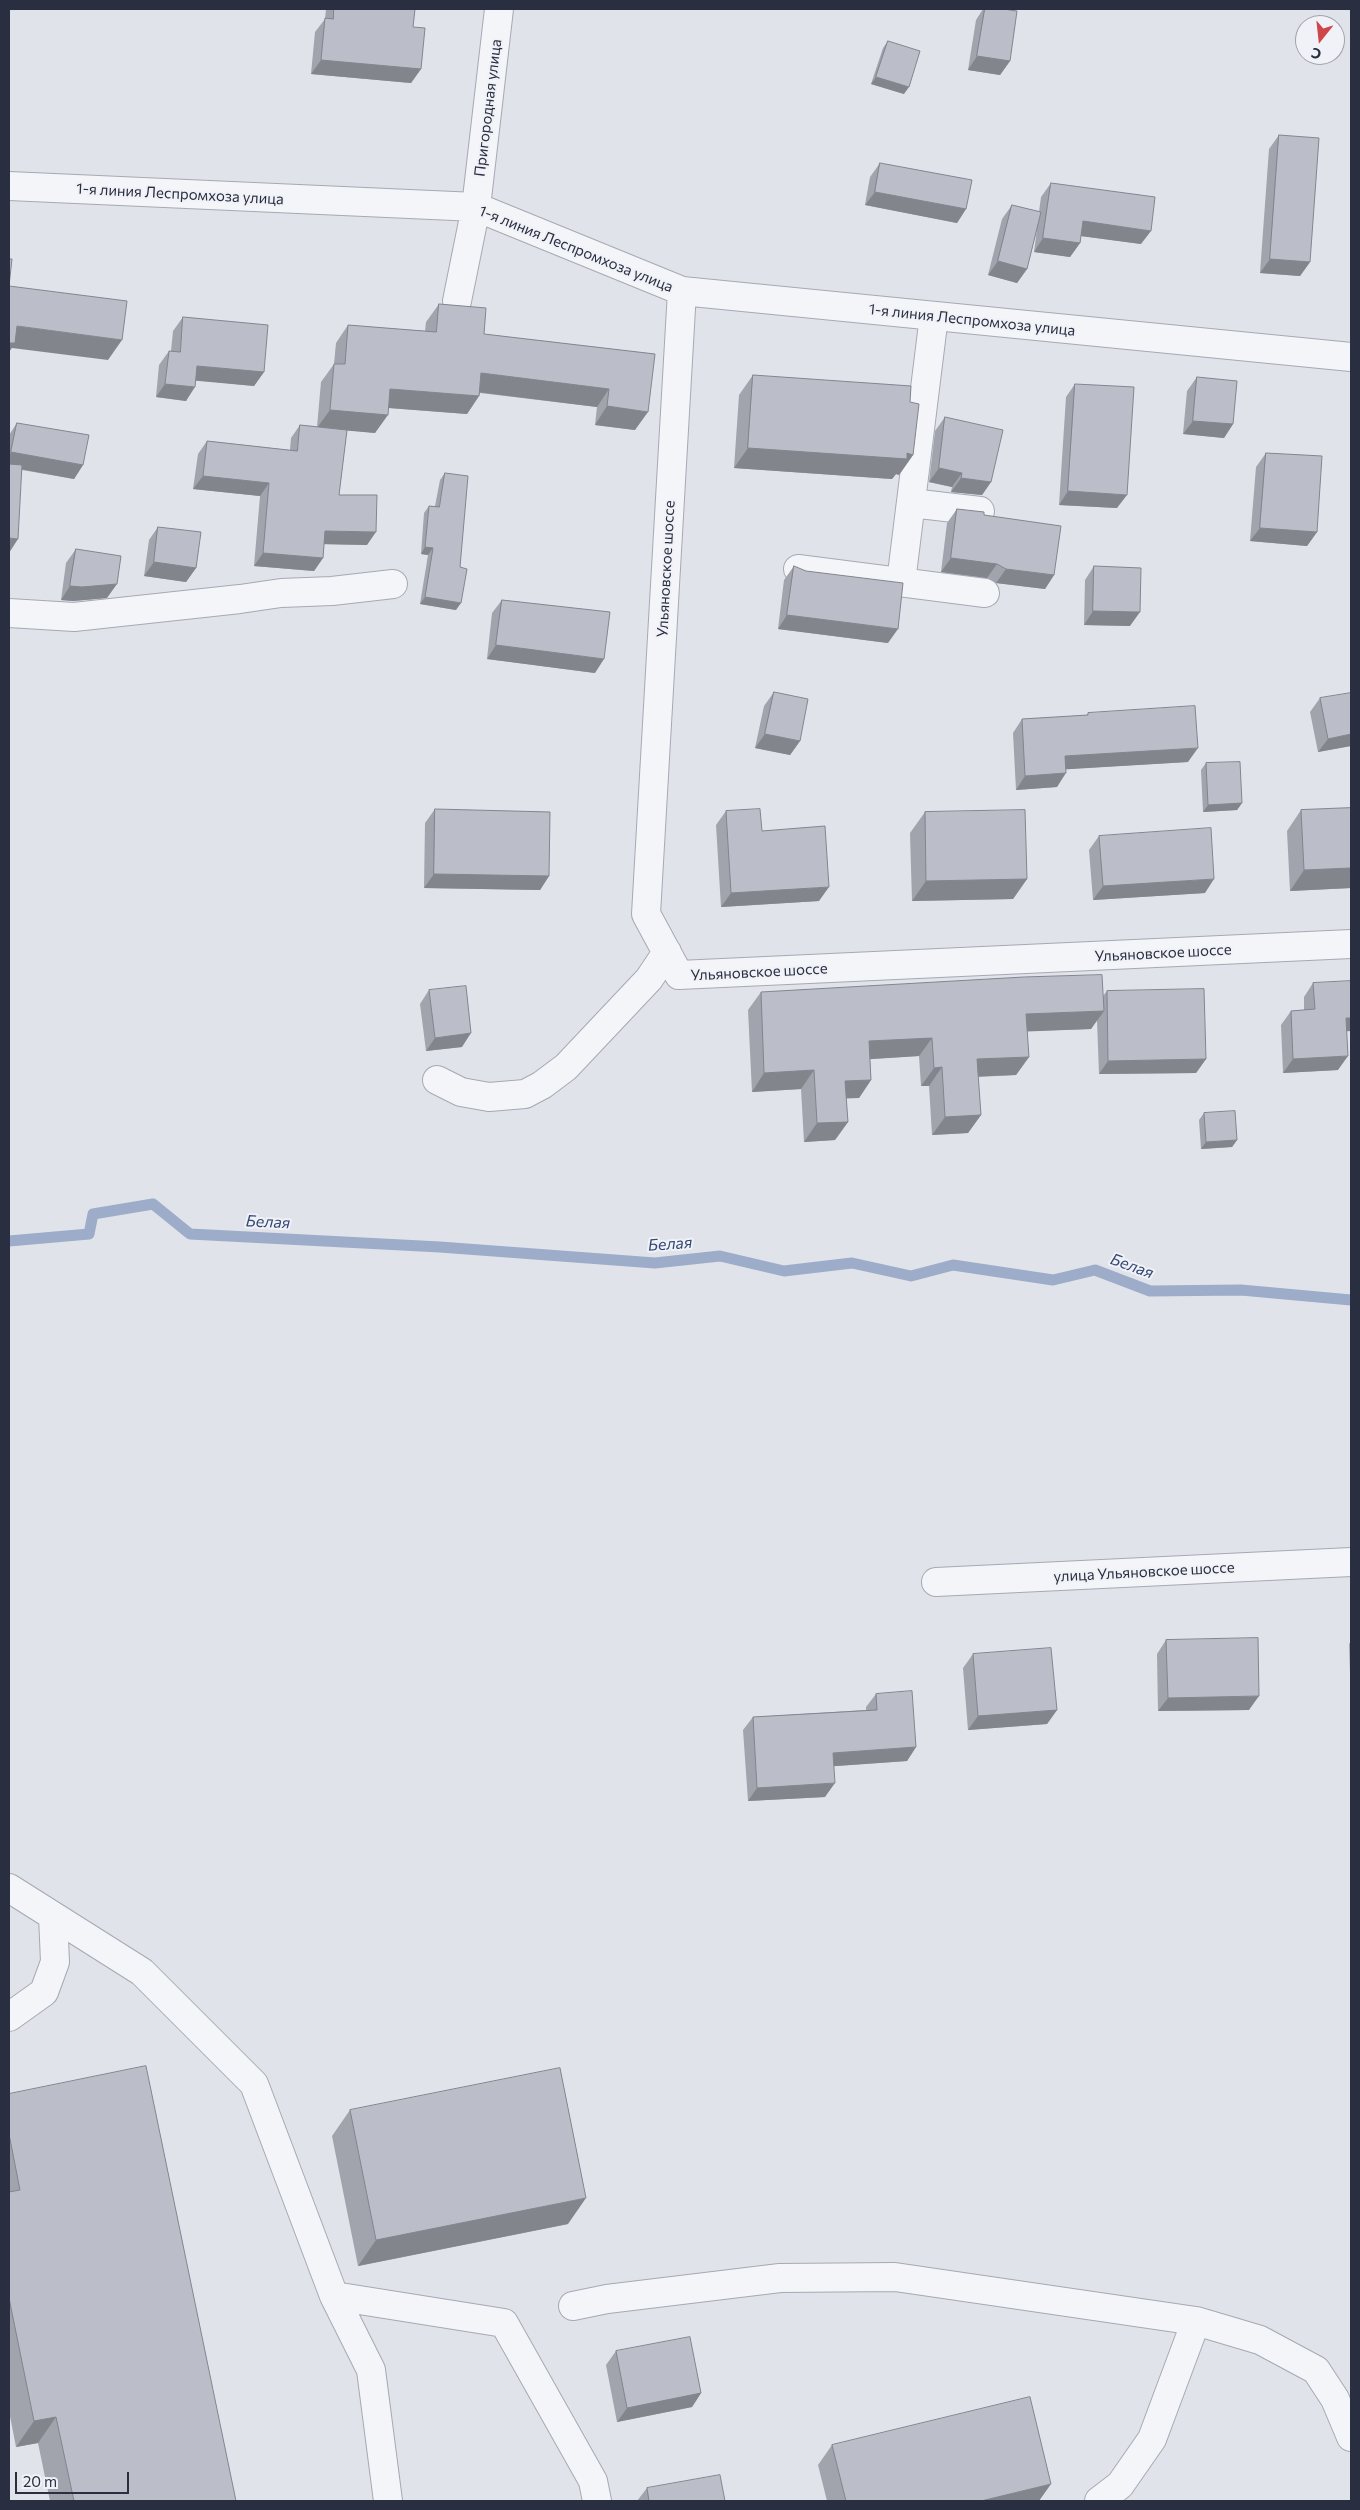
<!DOCTYPE html>
<html>
<head>
<meta charset="utf-8">
<style>
	body { margin:0 }
	#map { position:relative; width:1360px; height:2510px; overflow:hidden; background:#e1e3ea; font-family:Commissioner,sans-serif }
	canvas { display:block }
	.frame { position:absolute; inset:0; border:10px solid #292f41; pointer-events:none }
	.north { position:absolute; left:1295px; top:15px; width:50px; height:50px; box-sizing:border-box; background:#f0f2f7; border:1px solid #a0a4ae; border-radius:50%; rotate:196deg; font-size:14px; font-weight:700; line-height:20px; text-align:center; color:#292f41 }
	.north::after { content:''; display:block; margin:auto; width:18px; height:22px; background:#ce4649; clip-path:polygon(50% 0,100% 100%,50% 72%,0 100%) }
	.scale { position:absolute; left:15px; top:2472px; width:114px; height:22px; box-sizing:border-box; border:2px solid #292f41; border-top:0; padding-left:6px; font-size:15px; line-height:18px; white-space:nowrap; color:#292f41; -webkit-text-stroke:4px #f0f2f7; paint-order:stroke }
</style>
</head>
<body>
<div id="map">
<canvas width="1360" height="2510"></canvas>
<div class="frame"></div>
<div class="north">С</div>
<div class="scale">20 m</div>
</div>
<script>
const ctx = document.querySelector('canvas').getContext('2d');
ctx.lineJoin = 'round';
function stroke(path, color, width, dash) {
  ctx.strokeStyle = color;
  ctx.lineWidth = width;
  ctx.lineCap = dash ? 'butt' : 'round';
  ctx.setLineDash(dash || []);
  ctx.stroke(path);
}
function fillPath(path, color) {
  ctx.fillStyle = color;
  ctx.fill(path, 'evenodd');
}
function label(font, color, halo, rows, align = 'center') {
  ctx.font = font + ' Commissioner,sans-serif';
  ctx.lineWidth = 4;
  ctx.setLineDash([]);
  ctx.textBaseline = 'middle';
  ctx.strokeStyle = halo;
  ctx.fillStyle = color;
  for (const [text, x, y, turn = 0] of rows) {
    ctx.save();
    ctx.translate(x, y);
    ctx.rotate((+turn || 0) * Math.PI / 180);
    ctx.textAlign = isNaN(turn) ? turn : align;
    if (halo) ctx.strokeText(text, 0, 0);
    ctx.fillText(text, 0, 0);
    ctx.restore();
  }
}
const stream = new Path2D(`
	M 9,1241 L 89,1234 L 93,1214 L 153,1204 L 190,1234 L 440,1247 L 655,1263 L 720,1256 L 784,1271 L 852,1263 L 911,1276 L 953,1265 L 1053,1280 L 1095,1270 L 1150,1291 L 1241,1290 L 1351,1300`);
const minor = new Path2D(`
	M 9,186 L 476,207 L 682,291 L 1351,357
	M 682,291 L 646,914 L 679,975 L 1351,944
	M 457,301 L 476,207 L 499,9
	M 911,503 L 980,511
	M 798,569 L 985,593
	M 901,582 L 934,316
	M 9,613 L 74,617 L 240,599 L 281,593 L 332,591 L 393,584
	M 437,1080 L 461,1092 L 489,1097 L 525,1094 L 542,1085 L 566,1067 L 649,979 L 667,952
	M 936,1582 L 1351,1562
	M 9,1888 L 142,1972 L 254,2084 L 334,2296 L 504,2323 L 593,2481 L 597,2501
	M 9,2017 L 44,1992 L 55,1962 L 53,1916
	M 334,2296 L 371,2370 L 388,2501
	M 573,2306 L 607,2299 L 780,2278 L 895,2277 L 1196,2321 L 1260,2340 L 1316,2370 L 1335,2399 L 1351,2437
	M 1099,2501 L 1120,2485 L 1152,2439 L 1196,2321`);
const wall = new Path2D(`
	M 326,9 L 415,9 L 413,27 L 421,69 L 411,83 L 311,74 L 315,32 L 325,19 Z
	M 983,9 L 1003,9 L 1010,61 L 1000,75 L 968,70 L 976,20 Z
	M 888,41 L 904,94 L 871,84 L 883,48 Z
	M 1279,135 L 1310,262 L 1300,276 L 1260,273 L 1269,149 Z
	M 880,163 L 966,209 L 957,223 L 865,205 L 870,177 Z
	M 1051,183 L 1141,244 L 1081,236 L 1080,243 L 1070,257 L 1034,252 L 1037,229 L 1027,269 L 1017,283 L 988,275 L 1002,219 L 1012,205 L 1039,212 L 1041,197 Z
	M 439,304 L 484,334 L 655,354 L 635,430 L 595,425 L 597,407 L 480,393 L 479,396 L 467,414 L 388,408 L 375,433 L 347,430 L 339,495 L 367,545 L 324,544 L 323,558 L 314,571 L 254,566 L 260,496 L 193,489 L 198,454 L 207,441 L 290,450 L 291,438 L 300,425 L 317,427 L 321,382 L 334,364 L 336,343 L 348,325 L 425,331 L 426,322 Z
	M 183,317 L 264,372 L 254,386 L 196,380 L 186,401 L 156,397 L 159,365 L 169,351 L 171,351 L 173,331 Z
	M 753,375 L 910,402 L 913,455 L 899,475 L 896,474 L 892,479 L 734,468 L 739,395 Z
	M 1197,377 L 1233,424 L 1224,438 L 1183,434 L 1187,391 Z
	M 1075,384 L 1117,508 L 1059,505 L 1066,397 Z
	M 945,417 L 991,482 L 982,495 L 951,492 L 952,487 L 929,482 L 935,431 Z
	M 17,423 L 83,465 L 74,479 L 22,470 L 9,553 L 9,435 Z
	M 1266,453 L 1317,532 L 1307,546 L 1250,541 L 1256,467 Z
	M 445,473 L 456,610 L 420,604 L 428,555 L 421,554 L 424,513 L 429,506 L 435,506 L 440,480 Z
	M 957,509 L 984,515 L 1054,575 L 1045,589 L 996,583 L 987,578 L 941,572 L 947,523 Z
	M 158,527 L 196,568 L 186,582 L 144,576 L 149,540 Z
	M 76,549 L 107,598 L 73,601 L 61,600 L 66,563 Z
	M 794,566 L 888,643 L 778,629 L 784,580 Z
	M 1094,566 L 1130,626 L 1084,625 L 1085,580 Z
	M 502,600 L 595,673 L 487,659 L 492,613 Z
	M 774,692 L 800,741 L 790,755 L 755,748 L 764,706 Z
	M 1320,698 L 1351,746 L 1318,752 L 1310,712 Z
	M 1088,713 L 1188,762 L 1066,769 L 1057,787 L 1016,790 L 1013,733 L 1022,719 L 1087,715 Z
	M 1206,763 L 1242,803 L 1237,810 L 1203,812 L 1201,770 Z
	M 1351,808 L 1351,888 L 1290,891 L 1287,831 L 1301,810 Z
	M 435,809 L 549,876 L 540,890 L 424,888 L 425,823 Z
	M 726,811 L 762,831 L 819,901 L 721,907 L 716,825 Z
	M 925,812 L 1027,879 L 1013,899 L 912,901 L 910,833 Z
	M 1099,836 L 1205,893 L 1093,900 L 1089,850 Z
	M 1313,983 L 1346,1031 L 1338,1070 L 1283,1073 L 1281,1025 L 1291,1011 L 1304,1010 L 1304,997 Z
	M 429,990 L 462,1047 L 426,1051 L 420,1004 Z
	M 1107,991 L 1206,1059 L 1196,1073 L 1099,1074 L 1097,1020 L 1091,1029 L 1027,1031 L 1029,1057 L 1016,1075 L 978,1077 L 981,1115 L 968,1133 L 932,1135 L 929,1086 L 921,1086 L 919,1056 L 870,1059 L 871,1080 L 859,1098 L 846,1098 L 848,1122 L 835,1140 L 804,1142 L 801,1089 L 752,1092 L 748,1010 L 761,992 L 1103,996 Z
	M 1204,1113 L 1237,1140 L 1232,1147 L 1201,1149 L 1199,1120 Z
	M 1166,1640 L 1249,1710 L 1158,1711 L 1157,1654 Z
	M 1351,1641 L 1351,1704 L 1349,1644 Z
	M 973,1654 L 1057,1710 L 1047,1724 L 968,1730 L 963,1668 Z
	M 876,1694 L 916,1747 L 907,1761 L 834,1766 L 825,1797 L 748,1801 L 743,1730 L 753,1717 L 866,1710 L 866,1707 Z
	M 9,2094 L 236,2501 L 50,2501 L 38,2443 L 16,2447 L 9,2411 Z
	M 350,2110 L 568,2224 L 358,2266 L 332,2136 Z
	M 616,2351 L 701,2393 L 692,2407 L 617,2422 L 606,2365 Z
	M 832,2445 L 1039,2501 L 827,2501 L 818,2465 Z
	M 647,2488 L 725,2501 L 637,2501 Z`);
const shadedWall = new Path2D(`
	M 977,56 L 1010,61 L 1000,75 L 968,70 Z
	M 321,60 L 421,69 L 411,83 L 311,74 Z
	M 876,77 L 909,87 L 904,94 L 871,84 Z
	M 875,192 L 966,209 L 957,223 L 865,205 Z
	M 1083,221 L 1151,231 L 1141,244 L 1073,235 Z
	M 1043,238 L 1080,243 L 1070,257 L 1034,252 Z
	M 1270,259 L 1310,262 L 1300,276 L 1260,273 Z
	M 998,261 L 1027,269 L 1017,283 L 988,275 Z
	M 17,326 L 122,340 L 108,360 L 12,348 L 9,352 L 9,338 Z
	M 197,366 L 264,372 L 254,386 L 188,380 Z
	M 481,373 L 609,389 L 597,407 L 469,391 Z
	M 165,384 L 195,387 L 186,401 L 156,397 Z
	M 390,389 L 479,396 L 467,414 L 377,407 Z
	M 607,406 L 648,412 L 635,430 L 595,425 Z
	M 330,410 L 388,415 L 375,433 L 317,428 Z
	M 1193,421 L 1233,424 L 1224,438 L 1183,434 Z
	M 748,448 L 907,453 L 913,455 L 899,475 L 896,474 L 892,479 L 734,468 Z
	M 11,452 L 83,465 L 74,479 L 9,467 L 9,456 Z
	M 939,468 L 962,473 L 952,487 L 929,482 Z
	M 203,476 L 269,483 L 260,496 L 193,489 Z
	M 961,478 L 991,482 L 982,495 L 951,492 Z
	M 1068,491 L 1127,495 L 1117,508 L 1059,505 Z
	M 1260,528 L 1317,532 L 1307,546 L 1250,541 Z
	M 325,531 L 376,532 L 367,545 L 316,544 Z
	M 9,538 L 18,539 L 9,553 Z
	M 425,547 L 433,548 L 428,555 L 421,554 Z
	M 263,553 L 323,558 L 314,571 L 254,566 Z
	M 951,558 L 997,564 L 987,578 L 941,572 Z
	M 154,562 L 196,568 L 186,582 L 144,576 Z
	M 1006,569 L 1054,575 L 1045,589 L 996,583 Z
	M 117,584 L 107,598 L 73,601 L 61,600 L 70,586 Z
	M 425,597 L 461,603 L 456,610 L 420,604 Z
	M 1093,611 L 1140,612 L 1130,626 L 1084,625 Z
	M 787,615 L 898,629 L 888,643 L 778,629 Z
	M 496,645 L 604,659 L 595,673 L 487,659 Z
	M 765,734 L 800,741 L 790,755 L 755,748 Z
	M 1351,734 L 1351,746 L 1318,752 L 1328,739 Z
	M 1198,748 L 1188,762 L 1055,770 L 1065,756 Z
	M 1066,773 L 1057,787 L 1016,790 L 1025,776 Z
	M 1242,803 L 1237,810 L 1203,812 L 1208,805 Z
	M 1351,868 L 1351,888 L 1290,891 L 1304,870 Z
	M 434,874 L 549,876 L 540,890 L 424,888 Z
	M 1027,879 L 1013,899 L 912,901 L 926,881 Z
	M 1214,879 L 1205,893 L 1093,900 L 1103,886 Z
	M 829,887 L 819,901 L 721,907 L 731,893 Z
	M 1104,1011 L 1091,1029 L 1014,1032 L 1026,1014 Z
	M 1346,1018 L 1351,1018 L 1351,1031 L 1336,1032 Z
	M 471,1033 L 462,1047 L 426,1051 L 435,1038 Z
	M 932,1038 L 919,1056 L 857,1060 L 869,1041 Z
	M 1348,1056 L 1338,1070 L 1283,1073 L 1293,1059 Z
	M 1029,1057 L 1016,1075 L 964,1077 L 977,1059 Z
	M 1206,1059 L 1196,1073 L 1099,1074 L 1108,1061 Z
	M 942,1067 L 929,1086 L 921,1086 L 934,1068 Z
	M 814,1070 L 801,1089 L 752,1092 L 764,1073 Z
	M 871,1080 L 859,1098 L 832,1099 L 845,1081 Z
	M 981,1115 L 968,1133 L 932,1135 L 945,1117 Z
	M 848,1122 L 835,1140 L 804,1142 L 817,1123 Z
	M 1237,1140 L 1232,1147 L 1201,1149 L 1206,1142 Z
	M 1259,1696 L 1249,1710 L 1158,1711 L 1168,1698 Z
	M 1057,1710 L 1047,1724 L 968,1730 L 978,1716 Z
	M 916,1747 L 907,1761 L 823,1767 L 833,1753 Z
	M 835,1783 L 825,1797 L 748,1801 L 757,1788 Z
	M 586,2198 L 568,2224 L 358,2266 L 376,2240 Z
	M 701,2393 L 692,2407 L 617,2422 L 627,2408 Z
	M 56,2417 L 38,2443 L 16,2447 L 34,2421 Z
	M 1051,2484 L 1039,2501 L 981,2501 Z`);
const building = new Path2D(`
	M 334,9 L 415,9 L 413,27 L 425,28 L 421,69 L 321,60 L 325,18 L 333,19 Z
	M 985,9 L 1003,9 L 1017,11 L 1010,61 L 977,56 Z
	M 888,41 L 920,51 L 909,87 L 876,77 Z
	M 1279,135 L 1319,138 L 1310,262 L 1270,259 Z
	M 880,163 L 972,180 L 966,209 L 875,192 Z
	M 1051,183 L 1155,197 L 1151,231 L 1083,221 L 1080,243 L 1043,238 Z
	M 1012,205 L 1041,212 L 1027,269 L 998,261 Z
	M 9,259 L 12,259 L 9,286 L 127,301 L 122,340 L 17,326 L 15,343 L 9,343 Z
	M 439,304 L 486,308 L 484,334 L 655,354 L 648,412 L 607,406 L 609,389 L 481,373 L 479,396 L 390,389 L 388,415 L 330,410 L 334,364 L 345,364 L 348,325 L 436,332 Z
	M 183,317 L 268,325 L 264,372 L 197,366 L 195,387 L 165,384 L 169,351 L 180,352 Z
	M 753,375 L 911,386 L 910,402 L 919,404 L 913,455 L 907,453 L 907,459 L 748,448 Z
	M 1197,377 L 1237,381 L 1233,424 L 1193,421 Z
	M 1075,384 L 1134,387 L 1127,495 L 1068,491 Z
	M 945,417 L 1003,430 L 991,482 L 961,478 L 962,473 L 939,468 Z
	M 17,423 L 89,435 L 83,465 L 11,452 Z
	M 300,425 L 347,430 L 339,495 L 377,495 L 376,532 L 325,531 L 323,558 L 263,553 L 269,483 L 203,476 L 207,441 L 297,451 Z
	M 1266,453 L 1322,456 L 1317,532 L 1260,528 Z
	M 9,464 L 22,465 L 18,539 L 9,538 Z
	M 445,473 L 468,476 L 460,567 L 467,569 L 461,603 L 425,597 L 433,548 L 425,547 L 429,506 L 439,507 Z
	M 957,509 L 984,512 L 984,515 L 1061,526 L 1054,575 L 1006,569 L 997,564 L 951,558 Z
	M 158,527 L 201,532 L 196,568 L 154,562 Z
	M 76,549 L 121,556 L 117,584 L 82,587 L 70,586 Z
	M 794,566 L 806,571 L 903,583 L 898,629 L 787,615 Z
	M 1094,566 L 1141,568 L 1140,612 L 1093,611 Z
	M 502,600 L 610,612 L 604,659 L 496,645 Z
	M 774,692 L 808,699 L 800,741 L 765,734 Z
	M 1351,693 L 1351,734 L 1328,739 L 1320,698 Z
	M 1195,706 L 1198,748 L 1065,756 L 1066,773 L 1025,776 L 1022,719 L 1088,715 L 1088,713 Z
	M 1240,762 L 1242,803 L 1208,805 L 1206,763 Z
	M 1351,808 L 1351,868 L 1304,870 L 1301,810 Z
	M 435,809 L 550,812 L 549,876 L 434,874 Z
	M 760,809 L 762,831 L 825,826 L 829,887 L 731,893 L 726,811 Z
	M 1025,810 L 1027,879 L 926,881 L 925,812 Z
	M 1211,828 L 1214,879 L 1103,886 L 1099,836 Z
	M 1102,975 L 1104,1011 L 1026,1014 L 1029,1057 L 977,1059 L 981,1115 L 945,1117 L 942,1067 L 934,1068 L 932,1038 L 869,1041 L 871,1080 L 845,1081 L 848,1122 L 817,1123 L 814,1070 L 764,1073 L 761,992 L 1024,977 Z
	M 1351,981 L 1351,1018 L 1346,1018 L 1348,1056 L 1293,1059 L 1291,1011 L 1315,1009 L 1313,983 Z
	M 466,986 L 471,1033 L 435,1038 L 429,990 Z
	M 1204,989 L 1206,1059 L 1108,1061 L 1107,991 Z
	M 1235,1111 L 1237,1140 L 1206,1142 L 1204,1113 Z
	M 1258,1638 L 1259,1696 L 1168,1698 L 1166,1640 Z
	M 1051,1648 L 1057,1710 L 978,1716 L 973,1654 Z
	M 912,1691 L 916,1747 L 833,1753 L 835,1783 L 757,1788 L 753,1717 L 877,1710 L 876,1694 Z
	M 146,2066 L 236,2501 L 74,2501 L 56,2417 L 34,2421 L 9,2298 L 9,2192 L 20,2190 L 9,2134 L 9,2094 Z
	M 560,2068 L 586,2198 L 376,2240 L 350,2110 Z
	M 690,2337 L 701,2393 L 627,2408 L 616,2351 Z
	M 1030,2397 L 1051,2484 L 981,2501 L 846,2501 L 832,2445 Z
	M 720,2475 L 725,2501 L 649,2501 L 647,2488 Z`);
const streetNames = [
	["Пригородная улица",488,108,-83],
	["1-я линия Леспромхоза улица",180,194,3],
	["1-я линия Леспромхоза улица",576,249,22],
	["1-я линия Леспромхоза улица",972,320,6],
	["Ульяновское шоссе",666,569,-87],
	["Ульяновское шоссе",1163,953,-3],
	["Ульяновское шоссе",759,972,-3],
	["улица Ульяновское шоссе",1144,1572,-3]
];
const waterNames = [
	["Белая",268,1222,3],
	["Белая",670,1244,-4],
	["Белая",1132,1266,20]
];
stroke(stream, '#9cacc9', 11);
stroke(minor, '#a6a9b4', 30);
stroke(minor, '#f4f5f8', 28);
fillPath(wall, '#a1a3ad');
fillPath(shadedWall, '#83858d');
fillPath(building, '#bbbec9');
stroke(building, '#83858d', 1);
label('15px', '#292f41', '#f0f2f7', streetNames);
label('italic 16px', '#334875', '#f0f2f7', waterNames);
</script>
</body>
</html>
